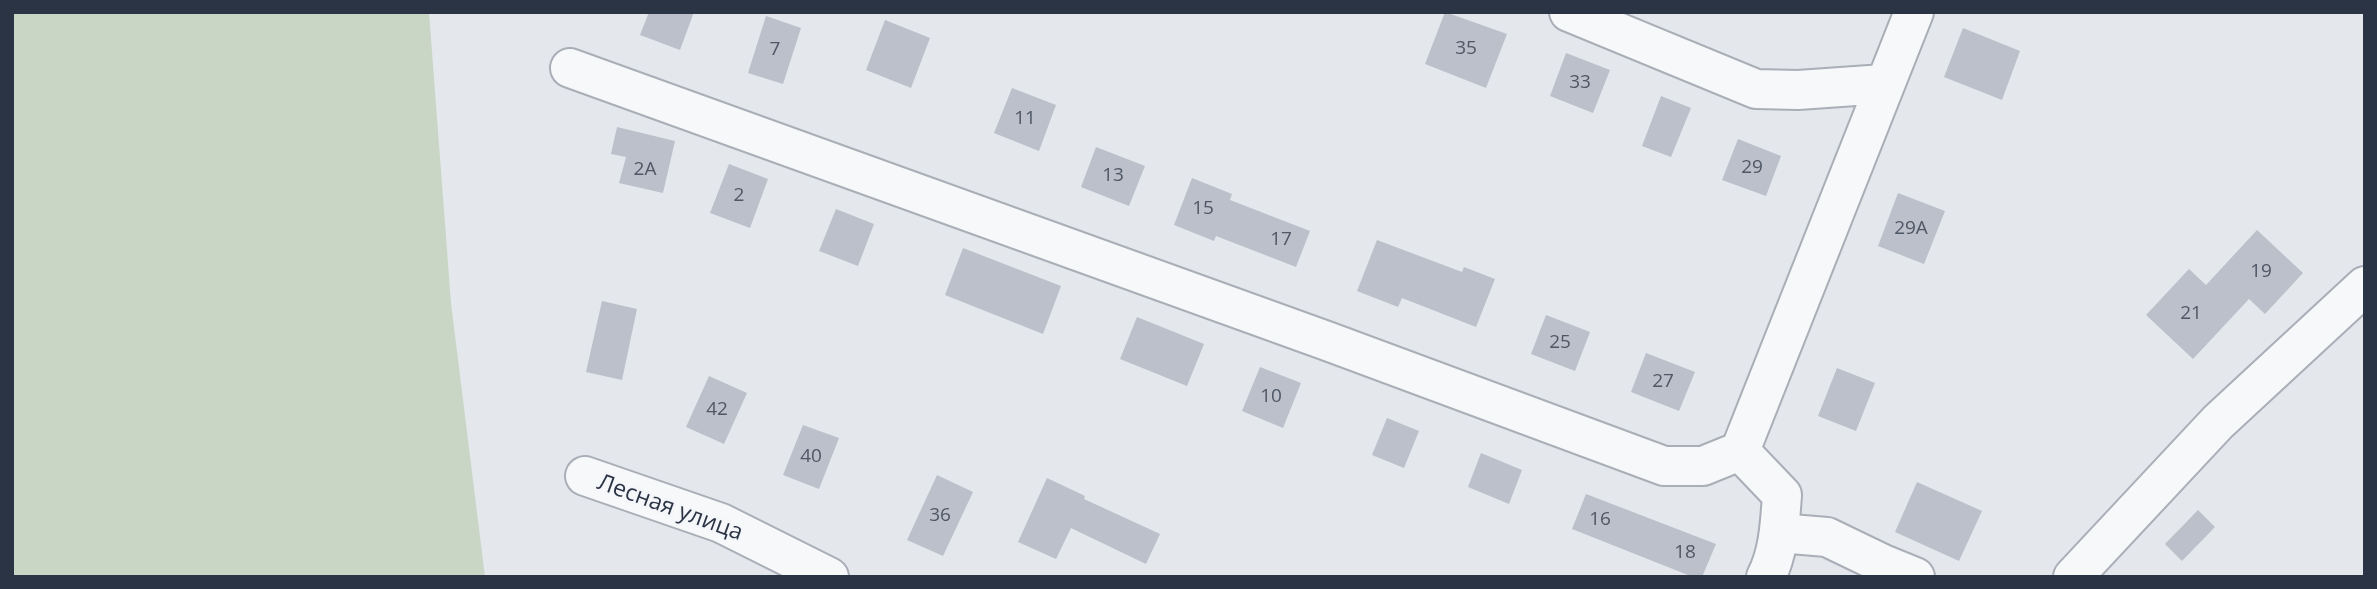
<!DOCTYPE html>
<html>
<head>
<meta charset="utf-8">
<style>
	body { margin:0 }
	#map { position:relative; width:2377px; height:589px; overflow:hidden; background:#e4e7ec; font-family:"Open Sans",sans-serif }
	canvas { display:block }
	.frame { position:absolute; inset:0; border:14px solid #2b3445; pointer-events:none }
</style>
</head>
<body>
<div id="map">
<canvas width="2377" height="589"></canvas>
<div class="frame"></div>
</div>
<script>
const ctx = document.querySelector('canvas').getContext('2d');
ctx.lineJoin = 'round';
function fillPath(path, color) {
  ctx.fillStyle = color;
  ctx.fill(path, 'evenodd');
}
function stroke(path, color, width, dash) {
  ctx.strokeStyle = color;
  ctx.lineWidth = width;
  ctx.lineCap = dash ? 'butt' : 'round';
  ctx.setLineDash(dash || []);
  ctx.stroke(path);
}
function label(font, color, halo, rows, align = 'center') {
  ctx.font = font + ' "Open Sans",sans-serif';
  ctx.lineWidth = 5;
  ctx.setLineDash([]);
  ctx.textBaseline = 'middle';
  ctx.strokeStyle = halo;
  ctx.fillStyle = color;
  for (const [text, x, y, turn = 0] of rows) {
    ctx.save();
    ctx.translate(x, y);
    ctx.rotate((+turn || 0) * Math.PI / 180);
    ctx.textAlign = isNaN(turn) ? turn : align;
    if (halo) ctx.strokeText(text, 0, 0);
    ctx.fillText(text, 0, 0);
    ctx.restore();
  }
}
const green = new Path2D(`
	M 12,12 L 429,12 L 451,303 L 485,577 L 12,577 Z`);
const building = new Path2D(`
	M 649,12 L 694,12 L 680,50 L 640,35 Z
	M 1445,12 L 1507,34 L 1486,88 L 1425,64 Z
	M 766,16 L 801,28 L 783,84 L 748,73 Z
	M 885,20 L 930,38 L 911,88 L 866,70 Z
	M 1963,28 L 2020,51 L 2002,100 L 1944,77 Z
	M 1566,53 L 1610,70 L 1593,113 L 1550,96 Z
	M 1012,88 L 1056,105 L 1039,151 L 994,133 Z
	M 1661,96 L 1691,108 L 1671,157 L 1642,146 Z
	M 617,127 L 675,141 L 663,193 L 619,183 L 626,157 L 611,154 Z
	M 1738,139 L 1781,156 L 1766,196 L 1722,180 Z
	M 1096,147 L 1145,166 L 1129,206 L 1081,187 Z
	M 729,164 L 768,179 L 750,228 L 710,213 Z
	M 1192,178 L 1232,194 L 1230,200 L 1310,231 L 1296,267 L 1216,236 L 1214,241 L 1174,225 Z
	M 1898,193 L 1945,211 L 1924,264 L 1878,246 Z
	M 836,209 L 874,224 L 858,266 L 819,251 Z
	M 2257,230 L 2303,273 L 2265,314 L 2249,299 L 2193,359 L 2146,315 L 2189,269 L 2206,285 Z
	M 1377,240 L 1462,272 L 1464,267 L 1495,279 L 1476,327 L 1402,298 L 1398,307 L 1357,291 Z
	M 963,248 L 1061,286 L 1043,334 L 945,295 Z
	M 602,301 L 637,309 L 622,380 L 586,372 Z
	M 1546,315 L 1590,332 L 1575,371 L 1531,354 Z
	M 1137,317 L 1204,344 L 1187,386 L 1120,359 Z
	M 1646,353 L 1695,372 L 1679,411 L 1631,392 Z
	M 1260,367 L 1301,383 L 1283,428 L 1242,411 Z
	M 1837,368 L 1875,383 L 1856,431 L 1818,416 Z
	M 709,376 L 747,393 L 724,444 L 686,427 Z
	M 1387,418 L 1419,431 L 1404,468 L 1372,455 Z
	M 803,425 L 839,438 L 819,489 L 783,475 Z
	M 1481,453 L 1522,470 L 1509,504 L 1468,487 Z
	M 937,475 L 973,492 L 943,556 L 907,540 Z
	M 1047,478 L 1085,496 L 1084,499 L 1160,534 L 1146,564 L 1071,528 L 1056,559 L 1018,542 Z
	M 1917,482 L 1982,511 L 1959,561 L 1895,532 Z
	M 1586,494 L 1716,544 L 1702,577 L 1693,577 L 1572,529 Z
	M 2198,510 L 2215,527 L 2182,561 L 2165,544 Z`);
const minor = new Path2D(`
	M 1569,12 L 1756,89 L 1798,90 L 1884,84
	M 570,68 L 1327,341 L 1664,466 L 1703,466 L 1740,451
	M 585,476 L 721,523 L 829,577
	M 1779,533 L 1827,537 L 1883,564 L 1915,577
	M 1766,577 C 1779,552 1780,522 1782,495 L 1740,451 L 1914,12
	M 2073,577 L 2218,422 L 2365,286`);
const numberNames = [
	["35",1466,49],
	["7",775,50],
	["33",1580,83],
	["11",1025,119],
	["29",1752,168],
	["2А",645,170],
	["13",1113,176],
	["2",739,196],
	["15",1203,209],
	["29А",1911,229],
	["17",1281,240],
	["19",2261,272],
	["21",2191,314],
	["25",1560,343],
	["27",1663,382],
	["10",1271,397],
	["42",717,410],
	["40",811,457],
	["36",940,516],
	["16",1600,520],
	["18",1685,553]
];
const streetNames = [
	["Лесная улица",670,508,20]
];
fillPath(green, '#c9d6c5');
fillPath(building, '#bbc0ca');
stroke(minor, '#a9aeb7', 42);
stroke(minor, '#f7f8fa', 38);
label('19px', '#4f5766', null, numberNames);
label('23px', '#2b3445', '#f4f6f9', streetNames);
</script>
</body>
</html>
